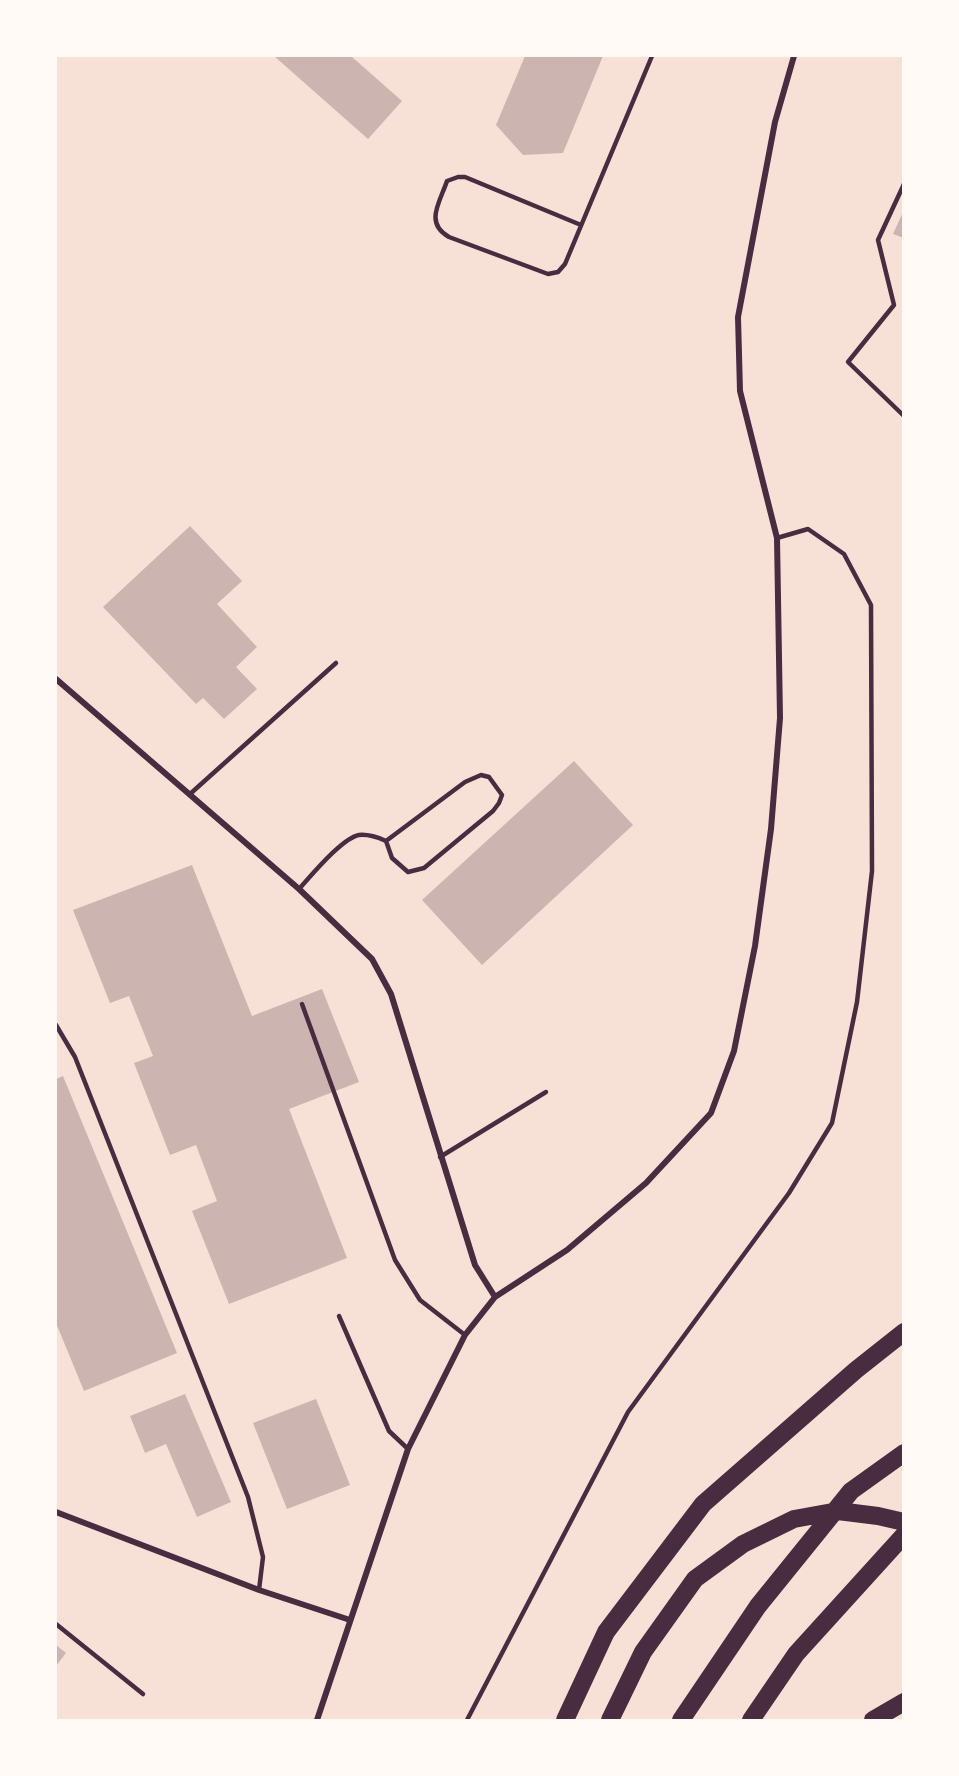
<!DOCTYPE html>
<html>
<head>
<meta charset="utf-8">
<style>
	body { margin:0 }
	#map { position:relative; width:959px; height:1776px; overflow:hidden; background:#f7e1d7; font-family:"Roboto Serif",serif }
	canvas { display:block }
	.frame { position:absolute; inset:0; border:57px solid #fffaf5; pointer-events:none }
</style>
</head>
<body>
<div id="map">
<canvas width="959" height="1776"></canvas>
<div class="frame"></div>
</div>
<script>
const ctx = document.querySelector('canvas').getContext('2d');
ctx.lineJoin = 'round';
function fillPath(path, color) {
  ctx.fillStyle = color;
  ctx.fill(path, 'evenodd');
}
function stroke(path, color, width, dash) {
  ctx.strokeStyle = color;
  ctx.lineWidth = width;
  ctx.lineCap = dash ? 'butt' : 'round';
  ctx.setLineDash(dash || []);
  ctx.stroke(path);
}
const building = new Path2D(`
	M 274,56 L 351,56 L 402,101 L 368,139 Z
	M 525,56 L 603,56 L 563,153 L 523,155 L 496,125 Z
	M 904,210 L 904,238 L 893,234 Z
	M 190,526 L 242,581 L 217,604 L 257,647 L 236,667 L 257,689 L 224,719 L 203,698 L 196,704 L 103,607 Z
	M 574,761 L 633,825 L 482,965 L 422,900 Z
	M 192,865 L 252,1016 L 322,989 L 359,1082 L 289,1109 L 347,1258 L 229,1304 L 192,1211 L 217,1201 L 196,1145 L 170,1155 L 134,1063 L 153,1056 L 129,996 L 110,1003 L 73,910 Z
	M 63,1076 L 177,1353 L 84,1391 L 56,1323 L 56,1079 Z
	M 185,1394 L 231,1502 L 197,1517 L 166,1444 L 145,1453 L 130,1416 Z
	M 316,1399 L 350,1485 L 287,1509 L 253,1423 Z
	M 56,1645 L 66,1653 L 56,1666 Z`);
const service = new Path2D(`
	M 904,184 L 878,240 L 894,305 L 848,362 L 904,416
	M 581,225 L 465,177 L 458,177 L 447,181 C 440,202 424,223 449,237 L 548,274 L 558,272 L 565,264 L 652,56
	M 481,775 L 489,777 L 502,795 L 499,803 L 493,811 L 424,868 L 408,872 L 392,858 L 386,841 L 465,782 Z
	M 190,794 L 336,663
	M 299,889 C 311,876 342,838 359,835 C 369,834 377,837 386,841
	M 302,1004 L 395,1260 L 420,1300 L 465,1335
	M 56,1025 L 75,1057 L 248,1497 L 263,1557 L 259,1590
	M 440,1157 L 546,1092
	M 339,1316 L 389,1431 L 408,1449
	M 56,1624 L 143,1694
	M 467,1720 L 628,1412 L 789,1193 L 832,1123 L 857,1002 L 872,871 L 871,605 L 844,554 L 808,529 L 777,538`);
const minor = new Path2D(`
	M 56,679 L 299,889 L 372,959 L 391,994 L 475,1265 L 495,1297
	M 56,1512 L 259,1590 L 350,1620
	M 317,1720 L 408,1449 L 465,1335 L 495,1297 L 567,1250 L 646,1183 L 711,1113 L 734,1051 L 755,946 L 771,829 L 780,718 L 777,538 L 740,391 L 738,317 L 775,122 L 794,56`);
const motorway = new Path2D(`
	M 565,1720 L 606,1632 L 703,1504 L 856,1370 L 904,1332
	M 610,1720 L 643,1652 L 695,1579 L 743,1544 L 794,1519 L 838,1511 L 878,1516 L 904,1522
	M 681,1720 L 758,1606 L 851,1491 L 904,1453
	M 751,1720 L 796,1654 L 904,1535
	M 873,1720 L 904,1702`);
fillPath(building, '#ccb4b1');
stroke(service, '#4a2c40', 4.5);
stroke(minor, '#4a2c40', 6);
stroke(motorway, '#4a2c40', 18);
</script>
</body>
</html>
